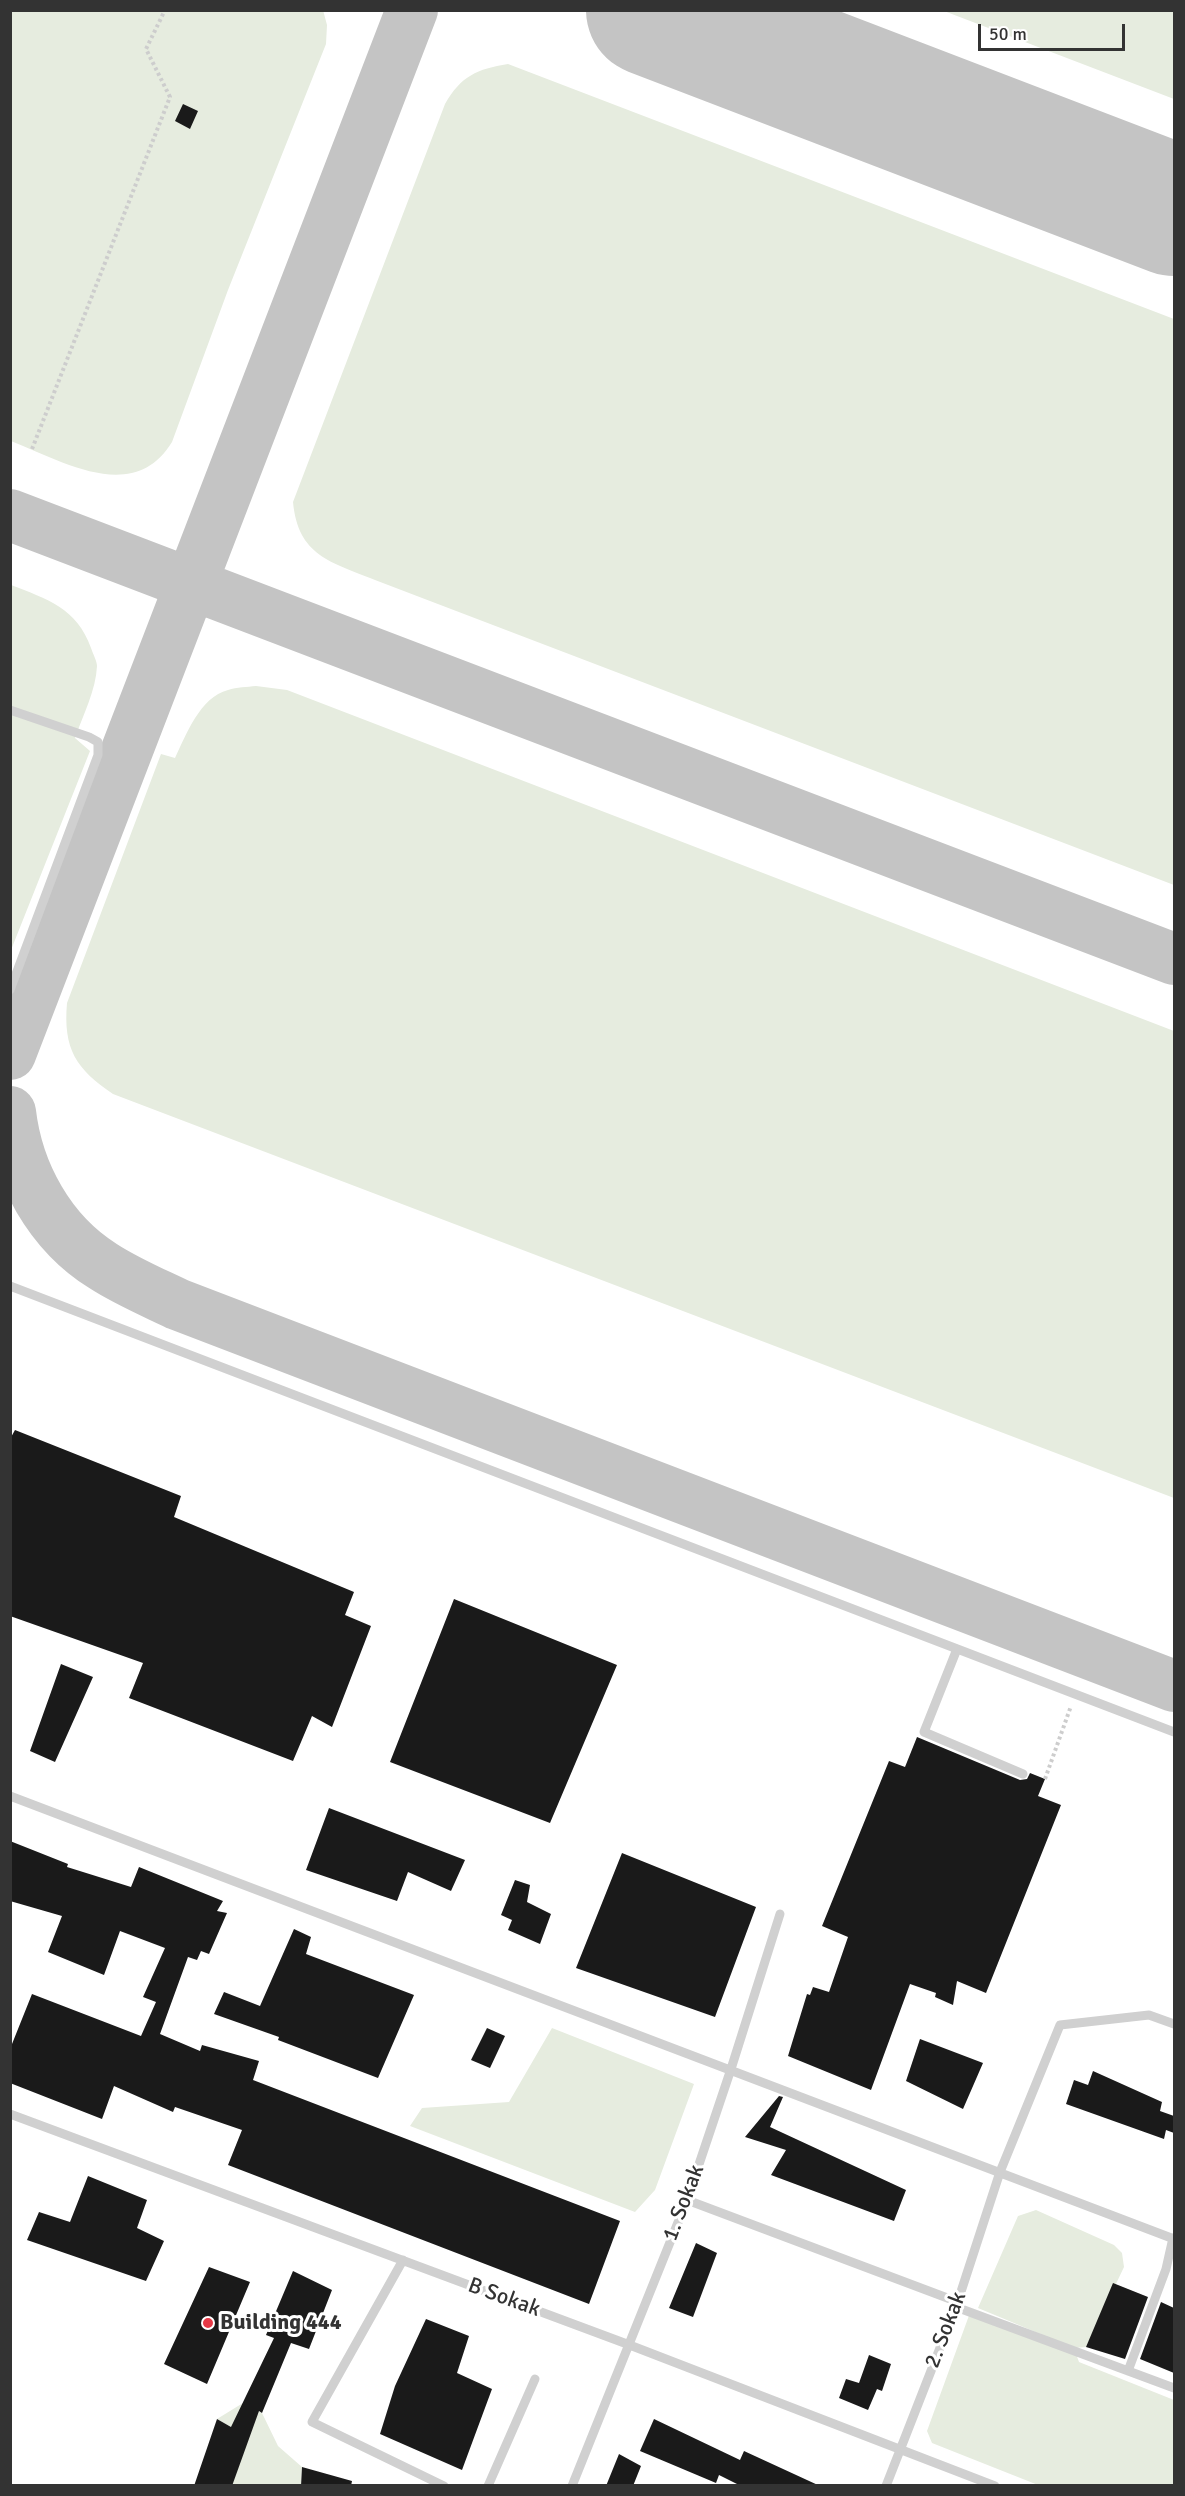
<!DOCTYPE html>
<html>
<head>
<meta charset="utf-8">
<style>
	body { margin:0 }
	#map { position:relative; width:1185px; height:2496px; overflow:hidden; background:#fff; font-family:Signika,sans-serif }
	canvas { display:block }
	.frame { position:absolute; inset:0; border:12px solid #333; pointer-events:none }
	.scale { position:absolute; left:978px; top:24px; width:147px; height:27px; box-sizing:border-box; border:3px solid #333; border-top:0; padding-left:8px; font-size:18px; line-height:21px; white-space:nowrap; color:#333; -webkit-text-stroke:4px #fff; paint-order:stroke }
</style>
</head>
<body>
<div id="map">
<canvas width="1185" height="2496"></canvas>
<div class="frame"></div>
<div class="scale">50 m</div>
</div>
<script>
const ctx = document.querySelector('canvas').getContext('2d');
ctx.lineJoin = 'round';
function fillPath(path, color) {
  ctx.fillStyle = color;
  ctx.fill(path, 'evenodd');
}
function stroke(path, color, width, dash) {
  ctx.strokeStyle = color;
  ctx.lineWidth = width;
  ctx.lineCap = dash ? 'butt' : 'round';
  ctx.setLineDash(dash || []);
  ctx.stroke(path);
}
function label(font, color, halo, rows, align = 'center') {
  ctx.font = font + ' Signika,sans-serif';
  ctx.lineWidth = 6;
  ctx.setLineDash([]);
  ctx.textBaseline = 'middle';
  ctx.strokeStyle = halo;
  ctx.fillStyle = color;
  for (const [text, x, y, turn = 0] of rows) {
    ctx.save();
    ctx.translate(x, y);
    ctx.rotate((+turn || 0) * Math.PI / 180);
    ctx.textAlign = isNaN(turn) ? turn : align;
    if (halo) ctx.strokeText(text, 0, 0);
    ctx.fillText(text, 0, 0);
    ctx.restore();
  }
}
const green = new Path2D(`
	M 323,10 L 327,25 L 326,44 L 228,290 L 172,442 C 134,505 62,461 11,441 L 10,11 Z
	M 944,11 L 1174,11 L 1174,99 Z
	M 508,64 L 1174,319 L 1174,885 L 375,580 C 331,562 298,556 293,502 L 445,104 C 461,76 477,69 508,64 Z
	M 11,585 C 47,599 77,608 91,648 C 93,654 97,661 97,666 C 96,690 83,715 75,738 L 90,751 L 11,950 Z
	M 256,686 L 287,690 L 1174,1031 L 1174,1498 L 113,1094 C 76,1069 63,1049 67,1003 L 161,754 L 175,758 C 186,735 200,697 228,690 C 237,687 247,687 256,686 Z
	M 552,2028 L 694,2084 L 655,2190 L 635,2212 L 410,2126 L 422,2108 L 509,2102 Z
	M 1036,2210 L 1114,2245 L 1122,2253 L 1124,2267 L 1086,2347 L 1074,2348 L 978,2308 L 1018,2216 Z
	M 971,2310 L 1075,2351 L 1079,2362 L 1174,2400 L 1174,2485 L 1038,2485 L 932,2443 L 927,2431 Z
	M 243,2403 L 262,2413 L 278,2446 L 302,2467 L 301,2485 L 232,2485 L 249,2437 L 217,2419 Z`);
const taxiway = new Path2D(`
	M 10,515 L 1174,959
	M 10,1054 L 412,10
	M 10,1112 C 17,1173 50,1233 103,1266 C 126,1281 152,1292 177,1304 L 1174,1686`);
const runway = new Path2D(`
	M 652,10 L 1174,210`);
const building = new Path2D(`
	M 183,104 L 198,111 L 190,129 L 175,121 Z
	M 15,1430 L 181,1496 L 174,1517 L 354,1592 L 345,1615 L 371,1626 L 332,1727 L 312,1716 L 293,1761 L 129,1698 L 143,1663 L 10,1616 L 10,1439 Z
	M 454,1599 L 617,1665 L 550,1823 L 390,1762 Z
	M 61,1664 L 93,1677 L 55,1762 L 30,1751 Z
	M 917,1737 L 1020,1780 L 1027,1779 L 1030,1773 L 1045,1779 L 1038,1796 L 1061,1805 L 986,1993 L 957,1981 L 953,2005 L 935,1997 L 936,1993 L 910,1984 L 871,2090 L 788,2056 L 807,1994 L 810,1995 L 813,1987 L 829,1992 L 848,1937 L 822,1926 L 889,1761 L 905,1767 Z
	M 329,1808 L 465,1860 L 451,1891 L 408,1872 L 397,1901 L 306,1870 Z
	M 10,1841 L 68,1864 L 67,1867 L 131,1887 L 139,1867 L 223,1901 L 217,1911 L 227,1913 L 209,1954 L 201,1951 L 197,1960 L 188,1957 L 160,2034 L 200,2051 L 202,2045 L 259,2061 L 253,2080 L 620,2221 L 589,2304 L 228,2165 L 242,2130 L 175,2107 L 173,2112 L 114,2086 L 102,2119 L 10,2083 L 10,2049 L 32,1994 L 141,2036 L 156,2002 L 143,1997 L 165,1948 L 120,1931 L 104,1975 L 48,1952 L 62,1916 L 10,1901 Z
	M 622,1853 L 756,1907 L 715,2017 L 576,1968 Z
	M 515,1880 L 530,1885 L 527,1902 L 551,1914 L 540,1944 L 508,1930 L 512,1920 L 501,1915 Z
	M 294,1929 L 311,1937 L 306,1954 L 414,1995 L 378,2078 L 278,2040 L 279,2037 L 214,2014 L 224,1992 L 260,2006 Z
	M 487,2028 L 505,2036 L 490,2068 L 471,2060 Z
	M 920,2039 L 983,2063 L 963,2109 L 906,2081 Z
	M 1093,2071 L 1162,2102 L 1160,2111 L 1174,2116 L 1174,2133 L 1166,2130 L 1164,2139 L 1066,2104 L 1074,2080 L 1088,2085 Z
	M 779,2096 L 783,2097 L 770,2127 L 906,2190 L 894,2221 L 771,2175 L 786,2150 L 745,2137 Z
	M 88,2176 L 147,2200 L 137,2228 L 164,2241 L 146,2281 L 27,2240 L 39,2212 L 70,2222 Z
	M 696,2243 L 717,2253 L 693,2317 L 669,2308 Z
	M 209,2267 L 250,2282 L 207,2384 L 164,2364 Z
	M 293,2271 L 332,2290 L 309,2349 L 291,2343 L 262,2413 L 259,2411 L 232,2486 L 194,2486 L 217,2419 L 231,2427 L 274,2338 L 266,2335 Z
	M 1113,2283 L 1148,2297 L 1125,2359 L 1086,2347 Z
	M 1161,2302 L 1174,2308 L 1174,2373 L 1140,2359 Z
	M 426,2319 L 469,2336 L 457,2373 L 492,2389 L 462,2470 L 380,2434 L 395,2386 Z
	M 869,2355 L 891,2364 L 882,2391 L 877,2389 L 868,2410 L 839,2398 L 846,2379 L 859,2383 Z
	M 654,2419 L 740,2460 L 744,2451 L 820,2486 L 741,2486 L 719,2475 L 716,2483 L 640,2451 Z
	M 619,2454 L 641,2466 L 633,2486 L 606,2486 Z
	M 302,2467 L 352,2481 L 351,2486 L 301,2486 Z`);
const path = new Path2D(`
	M 32,449 L 170,97 L 146,49 L 165,10
	M 1045,1779 L 1071,1706`);
const service = new Path2D(`
	M 10,710 L 89,737 L 98,742 L 98,755 L 10,990
	M 10,1286 L 1174,1732
	M 957,1649 L 924,1732 L 1023,1774
	M 10,1796 L 1174,2239
	M 10,2114 L 627,2344 L 995,2486
	M 687,2200 L 958,2302
	M 403,2260 L 312,2422 L 444,2486
	M 956,2307 L 1174,2388
	M 1128,2371 L 1166,2269 L 1173,2238
	M 488,2486 L 535,2379
	M 572,2486 L 687,2200 L 731,2069 L 780,1914
	M 886,2486 L 956,2307 L 1000,2172 L 1060,2025 L 1149,2015 L 1174,2024`);
const markers = [
	[208,2323,6,"#e63946"]
];
const streetNames = [
	["1. Sokak",684,2203,-69],
	["B Sokak",504,2298,20],
	["2. Sokak",946,2330,-69]
];
const poiNames = [
	["Building 444",220,2323]
];
fillPath(green, '#e6ecdf');
stroke(taxiway, '#c4c4c4', 52);
stroke(runway, '#c4c4c4', 132);
fillPath(building, '#1a1a1a');
stroke(path, '#cdcdcd', 4, [3, 3]);
stroke(service, '#d0d0d0', 9);
for (const [x, y, r, color] of markers) {
  const dot = new Path2D();
  dot.arc(x, y, r, 0, 2 * Math.PI);
  ctx.fillStyle = color;
  ctx.fill(dot);
  stroke(dot, '#fff', 2);
}
label('22px', '#333', '#fff', streetNames);
label('bold 22px', '#333', '#fff', poiNames, 'left');
</script>
</body>
</html>
